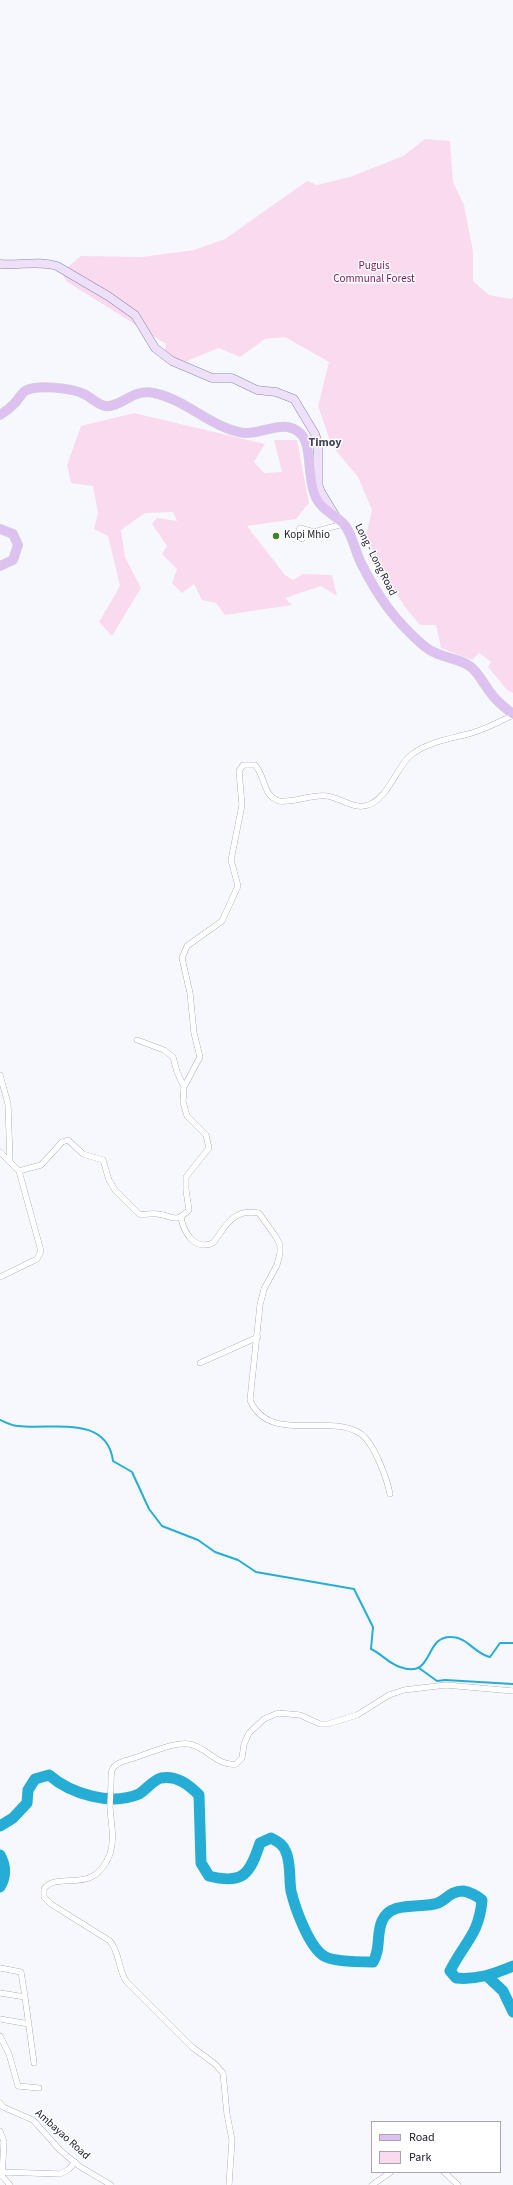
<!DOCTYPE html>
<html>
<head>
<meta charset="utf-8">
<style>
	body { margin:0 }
	#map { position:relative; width:513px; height:2185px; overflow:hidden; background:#f7f8fe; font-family:"Source Sans 3",sans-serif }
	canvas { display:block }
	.legend { position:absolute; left:371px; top:2121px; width:130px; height:52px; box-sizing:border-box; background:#fff; border:1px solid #a6a6ab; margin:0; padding:5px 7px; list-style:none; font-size:12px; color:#20212d }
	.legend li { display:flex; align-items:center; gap:8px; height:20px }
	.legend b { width:20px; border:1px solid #a6a6ab }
</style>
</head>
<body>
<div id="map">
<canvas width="513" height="2185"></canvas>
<ul class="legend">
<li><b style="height:5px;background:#ddc2f1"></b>Road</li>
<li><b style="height:11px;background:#fadaef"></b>Park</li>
</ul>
</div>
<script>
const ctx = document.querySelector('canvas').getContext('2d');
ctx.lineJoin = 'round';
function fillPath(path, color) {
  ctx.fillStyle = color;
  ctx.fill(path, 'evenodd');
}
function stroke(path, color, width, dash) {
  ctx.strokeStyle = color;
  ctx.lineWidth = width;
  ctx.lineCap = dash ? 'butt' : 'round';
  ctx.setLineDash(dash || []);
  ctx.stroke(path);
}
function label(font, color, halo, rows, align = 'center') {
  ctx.font = font + ' "Source Sans 3",sans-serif';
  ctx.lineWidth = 3;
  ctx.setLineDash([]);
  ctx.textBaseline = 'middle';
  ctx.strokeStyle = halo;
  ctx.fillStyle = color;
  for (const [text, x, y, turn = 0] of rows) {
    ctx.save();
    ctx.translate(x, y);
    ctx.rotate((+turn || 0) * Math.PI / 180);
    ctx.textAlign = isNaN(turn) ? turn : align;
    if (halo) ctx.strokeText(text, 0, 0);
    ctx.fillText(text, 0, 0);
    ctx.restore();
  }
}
const green = new Path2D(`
	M 425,139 L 450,141 L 453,182 L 464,205 L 473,251 L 473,281 L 489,295 L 511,299 L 513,297 L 513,693 L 507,690 L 488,667 L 491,662 L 479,653 L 472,660 L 441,648 L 436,625 L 420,625 L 405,607 L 379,567 L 366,535 L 372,510 L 358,477 L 332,446 L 318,406 L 329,362 L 285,337 L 265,339 L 240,357 L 219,348 L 184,362 L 164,355 L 166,344 L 66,281 L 62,272 L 81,256 L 142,257 L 194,250 L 225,239 L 307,181 L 317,185 L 350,177 L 403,156 Z
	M 134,413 L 265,444 L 254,462 L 264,473 L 282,472 L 274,440 L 297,440 L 309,503 L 296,519 L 247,526 L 285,575 L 293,580 L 303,574 L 332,575 L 337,596 L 321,586 L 285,598 L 292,605 L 225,615 L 216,603 L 202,600 L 194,584 L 182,593 L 172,583 L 177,569 L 162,554 L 167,546 L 152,524 L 157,518 L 177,521 L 173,512 L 145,513 L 121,530 L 125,557 L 141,588 L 112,636 L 99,622 L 120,586 L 108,536 L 94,529 L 98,513 L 93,486 L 71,483 L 67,465 L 81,426 Z`);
const stream = new Path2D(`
	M 0,1420 C 5,1422 12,1426 18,1426 C 51,1430 107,1414 113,1461 L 132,1472 L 149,1509 L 162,1526 L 198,1540 L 215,1552 L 238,1560 L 256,1572 L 354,1589 L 373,1627 L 371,1649 C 382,1654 388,1663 400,1667 C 435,1680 423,1635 452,1637 C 467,1637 475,1654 490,1657 L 500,1643 L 513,1643
	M 419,1668 L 437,1681 L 445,1680 L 513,1684`);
const river = new Path2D(`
	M 0,1826 L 13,1818 L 27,1803 L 28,1790 L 35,1779 L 49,1775 C 71,1794 111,1806 139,1794 C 146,1790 153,1780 161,1778 C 177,1775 189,1785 199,1795 L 201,1863 L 209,1876 C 243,1885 250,1874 260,1843 L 271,1838 C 278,1842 283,1844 286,1852 C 291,1863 289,1879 291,1891 C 295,1908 309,1947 324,1956 C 333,1962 362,1962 373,1962 C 381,1949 376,1935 382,1921 C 391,1900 422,1909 438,1903 C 446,1900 450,1891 463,1891 C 469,1892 477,1896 482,1900 C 479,1935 465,1941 450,1971 L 456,1978 C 477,1980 494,1974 513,1966
	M 0,1855 C 6,1866 6,1877 0,1887
	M 487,1976 L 503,1991 L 513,2012`);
const street = new Path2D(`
	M 302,539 L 299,530 L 300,528 L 314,532 L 343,524
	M 137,1040 L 164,1050 L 173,1057 L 177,1072 L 184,1087
	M 0,1075 L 8,1104 L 10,1161
	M 0,1152 L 19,1171 L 41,1251 L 37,1259 L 0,1277
	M 19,1171 L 41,1165 L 62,1142 L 68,1140 L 83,1154 L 103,1160 L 109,1180 L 115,1190 L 139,1214 C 145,1215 151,1213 158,1214 C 174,1216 174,1224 189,1210 L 186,1190 L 186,1177 L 209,1148 L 206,1135 L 187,1116 L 183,1102 L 184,1087 L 200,1057 L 194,1033 L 190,993 L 182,958 L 187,946 L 222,921 L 238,886 L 231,860 L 242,805 L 239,771 L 243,765 L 255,765 C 266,777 262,795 279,801 C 295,803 311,794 327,796 C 341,798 354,810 368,805 C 388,799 397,766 411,755 C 428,742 449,739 468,734 C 484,730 499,722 513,715
	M 181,1218 C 184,1232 194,1251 213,1243 C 226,1226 233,1208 259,1213 L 276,1237 L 280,1245 L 280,1253 L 277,1265 L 264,1289 L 260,1305 L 250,1400 C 269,1445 330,1412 361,1434 C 374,1443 387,1479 390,1494
	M 200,1363 L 258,1337
	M 0,1968 L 21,1972 L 25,1997
	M 0,1993 L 25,1997 L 34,2063
	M 0,2019 L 29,2024
	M 0,2036 L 9,2054 L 18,2086 L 39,2088
	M 0,2103 L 3,2107 L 33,2120 L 60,2150 L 79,2166 L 111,2185
	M 0,2131 L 4,2142 L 2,2176 L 10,2185
	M 2,2172 L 60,2174 L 69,2169 L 75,2162
	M 444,2172 L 458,2185
	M 229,2185 L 232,2140 L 227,2114 L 223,2073 L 215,2064 L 192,2047 L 126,1981 C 118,1969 120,1953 110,1941 L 51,1904 L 44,1897 L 44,1889 C 57,1870 94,1897 110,1854 C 115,1839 111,1823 110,1808 C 110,1799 111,1791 111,1783 C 111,1779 111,1774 112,1770 C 114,1765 119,1763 124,1761 C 142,1757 172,1741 189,1744 C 207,1747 218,1767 236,1764 L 242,1758 L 244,1744 L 249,1733 L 264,1719 L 278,1713 L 300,1715 L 320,1724 L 328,1724 L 357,1715 L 389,1695 L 404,1690 L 446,1685 L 513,1691
	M 372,2185 L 391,2172`);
const secondary = new Path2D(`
	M 0,264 C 19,266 38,260 57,266 L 108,296 L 135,315 L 155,348 L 172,361 L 212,378 L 232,378 L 257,390 L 276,392 L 294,399 L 315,434 L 318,443 L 318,484 L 321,492 L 335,515`);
const primary = new Path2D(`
	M 0,415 C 5,412 10,408 14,404 C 18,400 21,394 25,391 C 36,384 72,388 84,394 C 91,397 96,404 105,406 C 121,408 133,388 154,393 C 187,400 211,428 244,433 C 262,435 285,417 301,434 C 313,446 306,482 318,501 C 325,512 338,516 346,527 C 353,537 355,551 361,563 C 378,597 395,621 424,646 C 439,659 459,657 471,667 C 479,674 484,684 490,692 C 496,701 505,708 513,714
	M 0,529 L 13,534 L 18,545 L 13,560 L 0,566`);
const markers = [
	[276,536,4,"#428528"]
];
const parkNames = [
	["Puguis",374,267],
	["Communal Forest",374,280]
];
const poiNames = [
	["Kopi Mhio",284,536]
];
const streetNames = [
	["Long - Long Road",375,560,63],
	["Ambayao Road",62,2135,42]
];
const neighbourhoodNames = [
	["Timoy",325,443]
];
fillPath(green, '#fadaef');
stroke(stream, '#26add5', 2);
stroke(river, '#26add5', 11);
stroke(street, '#888aa7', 6);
stroke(secondary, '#888aa7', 9);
stroke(primary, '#d2d3d5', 10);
stroke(street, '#fff', 5.5);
stroke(secondary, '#eee0f8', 8);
stroke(primary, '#ddc2f1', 9);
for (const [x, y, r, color] of markers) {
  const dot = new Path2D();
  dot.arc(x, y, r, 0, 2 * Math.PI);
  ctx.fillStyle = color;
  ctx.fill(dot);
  stroke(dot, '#fff', 1.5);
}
label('11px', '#771662', '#fff', parkNames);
label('11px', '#20212d', '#fff', poiNames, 'left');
label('11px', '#20212d', '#fff', streetNames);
label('bold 12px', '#41435c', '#fff', neighbourhoodNames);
</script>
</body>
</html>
